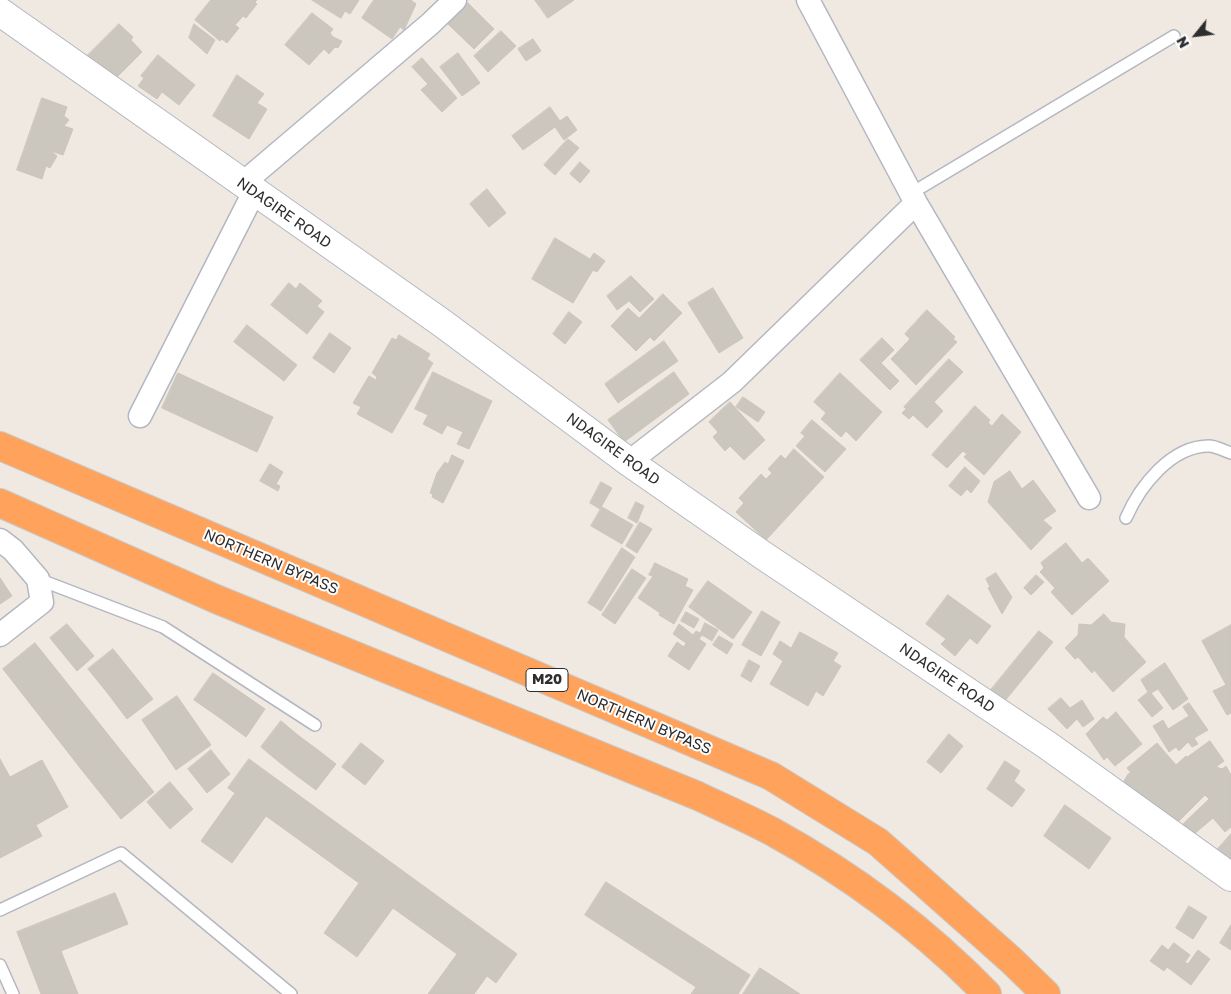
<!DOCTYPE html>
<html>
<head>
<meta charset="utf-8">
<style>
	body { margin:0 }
	#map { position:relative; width:1231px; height:994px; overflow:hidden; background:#efe9e1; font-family:"Golos Text",sans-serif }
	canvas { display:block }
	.north { position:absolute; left:1171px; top:10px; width:50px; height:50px; -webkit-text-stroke:4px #fff; paint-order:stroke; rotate:241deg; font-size:14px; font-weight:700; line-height:20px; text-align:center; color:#2e2e2e }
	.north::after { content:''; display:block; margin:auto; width:18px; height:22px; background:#2e2e2e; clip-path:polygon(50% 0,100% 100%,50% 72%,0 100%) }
</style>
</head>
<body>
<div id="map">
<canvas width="1231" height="994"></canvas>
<div class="north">N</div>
</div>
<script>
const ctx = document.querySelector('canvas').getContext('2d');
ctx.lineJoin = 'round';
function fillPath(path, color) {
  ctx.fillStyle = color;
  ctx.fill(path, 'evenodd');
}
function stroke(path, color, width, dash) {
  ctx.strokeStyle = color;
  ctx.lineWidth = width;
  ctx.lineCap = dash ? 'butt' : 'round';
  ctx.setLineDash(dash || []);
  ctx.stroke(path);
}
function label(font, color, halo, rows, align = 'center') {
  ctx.font = font + ' "Golos Text",sans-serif';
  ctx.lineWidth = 4;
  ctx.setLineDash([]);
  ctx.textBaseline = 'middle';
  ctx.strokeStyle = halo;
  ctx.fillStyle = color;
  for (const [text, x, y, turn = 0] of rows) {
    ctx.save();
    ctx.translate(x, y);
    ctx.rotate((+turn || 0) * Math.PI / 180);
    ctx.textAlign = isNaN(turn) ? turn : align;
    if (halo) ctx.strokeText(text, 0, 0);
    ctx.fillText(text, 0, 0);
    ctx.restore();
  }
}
const building = new Path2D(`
	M 211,0 L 257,0 L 255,2 L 257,4 L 246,18 L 243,16 L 235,25 L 239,28 L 227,43 L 222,39 L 220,41 L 195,20 Z
	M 312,0 L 359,0 L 350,14 L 345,11 L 341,18 Z
	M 374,0 L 411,0 L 416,4 L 404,30 L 400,27 L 392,39 L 362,18 Z
	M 535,0 L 574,0 L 548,18 Z
	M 468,3 L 494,29 L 474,49 L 448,24 Z
	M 312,13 L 333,29 L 330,33 L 333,37 L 342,41 L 338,48 L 335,47 L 329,54 L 324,49 L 309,65 L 285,45 Z
	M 119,24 L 133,37 L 131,40 L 142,52 L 112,82 L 87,56 Z
	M 194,24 L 215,40 L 207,54 L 189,38 Z
	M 501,31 L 516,46 L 488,72 L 474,56 Z
	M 533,39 L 541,51 L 526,61 L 518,49 Z
	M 458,53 L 480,83 L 462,96 L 440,67 Z
	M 158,55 L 195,85 L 179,105 L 162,92 L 157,99 L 138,86 L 144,78 L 141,76 Z
	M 422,58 L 457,98 L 442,112 L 421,90 L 428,84 L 412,67 Z
	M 237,75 L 264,94 L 257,103 L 267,109 L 249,139 L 213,116 Z
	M 42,98 L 67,107 L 64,116 L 69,120 L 64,126 L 73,129 L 63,155 L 51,151 L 57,156 L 50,168 L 46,166 L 42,179 L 17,170 Z
	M 550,107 L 560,121 L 567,116 L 577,130 L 564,140 L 555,127 L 523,150 L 512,136 Z
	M 568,139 L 579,148 L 555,175 L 544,165 Z
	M 580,162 L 590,171 L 580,183 L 570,174 Z
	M 487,189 L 506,213 L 489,227 L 470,204 Z
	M 555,238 L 590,259 L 594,253 L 605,261 L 597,272 L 593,270 L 573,303 L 532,279 Z
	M 631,276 L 654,299 L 640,312 L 629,301 L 617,310 L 607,296 Z
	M 289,283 L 296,289 L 300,283 L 322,301 L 317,306 L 324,312 L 307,334 L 271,305 Z
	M 713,288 L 743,338 L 719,353 L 688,303 Z
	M 663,294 L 682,313 L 654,341 L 650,337 L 636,351 L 611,326 L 628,308 L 639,318 Z
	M 927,310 L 955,337 L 953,339 L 957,342 L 916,385 L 891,359 L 910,339 L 905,334 Z
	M 569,312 L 582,322 L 565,344 L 553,334 Z
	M 247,325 L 297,365 L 284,381 L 234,342 Z
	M 330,333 L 351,348 L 334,373 L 313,358 Z
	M 399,335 L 430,354 L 427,359 L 433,363 L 392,433 L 357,414 L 361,407 L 353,403 L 369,376 L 376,380 L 377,377 L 372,373 L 392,338 L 396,340 Z
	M 882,338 L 894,350 L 881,363 L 899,381 L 890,390 L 860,360 Z
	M 664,341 L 678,361 L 618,403 L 605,384 Z
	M 949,359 L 963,372 L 934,402 L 943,411 L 927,428 L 913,415 L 909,419 L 902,413 L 906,409 L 904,407 Z
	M 433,372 L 492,401 L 469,449 L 457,444 L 463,432 L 447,425 L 442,434 L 423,424 L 428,415 L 415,409 Z
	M 674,372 L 689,394 L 624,442 L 608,420 Z
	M 178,373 L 273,417 L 257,452 L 162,408 Z
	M 840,373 L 882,412 L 856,441 L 846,431 L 841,437 L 821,419 L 826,413 L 814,402 Z
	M 743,397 L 765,412 L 758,422 L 736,407 Z
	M 730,402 L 765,440 L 744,460 L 730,446 L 725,451 L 713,437 L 718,432 L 709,422 Z
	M 975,406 L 990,420 L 988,423 L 992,426 L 1002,414 L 1021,432 L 984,475 L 964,457 L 967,454 L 963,451 L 947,468 L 932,455 Z
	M 812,420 L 846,449 L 825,472 L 796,446 L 805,436 L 801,433 Z
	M 794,449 L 824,477 L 766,540 L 736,512 L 744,503 L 739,498 L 761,474 L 766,479 L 772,473 L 768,469 L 781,455 L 785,459 Z
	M 452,455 L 464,461 L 443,503 L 432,497 L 433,494 L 430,493 L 437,473 L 445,462 L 448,464 Z
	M 270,464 L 283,472 L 276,484 L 280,486 L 278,491 L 260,481 Z
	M 965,467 L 980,481 L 971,493 L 967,489 L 961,496 L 949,486 Z
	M 1010,471 L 1022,489 L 1033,480 L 1056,511 L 1043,520 L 1052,528 L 1031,550 L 988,502 L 994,482 Z
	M 601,482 L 612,488 L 600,509 L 590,503 Z
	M 636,502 L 644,506 L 637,523 L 628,518 Z
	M 602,507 L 633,525 L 622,544 L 591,526 Z
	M 640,522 L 652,529 L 637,553 L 626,546 Z
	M 1066,543 L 1082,563 L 1088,558 L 1109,581 L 1072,615 L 1051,592 L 1055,588 L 1040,572 L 1044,568 L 1041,563 Z
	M 622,548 L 635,557 L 601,611 L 588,603 Z
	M 655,563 L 688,579 L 685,586 L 693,590 L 674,624 L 659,615 L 660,613 L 638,598 L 653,576 L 649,575 Z
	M 632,569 L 646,578 L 615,624 L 602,615 Z
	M 996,573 L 1012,597 L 1002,614 L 988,588 L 990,587 L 986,579 Z
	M 1036,575 L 1044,582 L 1031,595 L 1024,588 Z
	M 0,578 L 12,596 L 0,604 Z
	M 708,581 L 752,612 L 733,639 L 689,607 Z
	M 948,595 L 991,626 L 977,644 L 970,638 L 955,656 L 941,644 L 946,639 L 926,624 Z
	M 762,611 L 780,622 L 761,656 L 742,645 Z
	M 686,612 L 699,619 L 694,628 L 681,621 Z
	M 1104,614 L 1111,622 L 1125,624 L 1124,637 L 1146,662 L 1113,692 L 1094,670 L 1092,673 L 1078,657 L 1075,659 L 1065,648 L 1078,635 L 1079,624 L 1091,625 Z
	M 705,623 L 718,630 L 712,641 L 702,635 L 699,639 L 706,644 L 689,670 L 668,656 L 677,642 L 684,647 L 686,643 L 673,634 L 679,624 L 693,635 L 696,631 L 700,633 Z
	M 67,624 L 94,656 L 77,671 L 50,638 Z
	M 1231,625 L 1231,713 L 1227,715 L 1213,691 L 1226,685 L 1202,641 Z
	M 1039,631 L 1053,642 L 1004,702 L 990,691 Z
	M 800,632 L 838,653 L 833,661 L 841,666 L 823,696 L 816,691 L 808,706 L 770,684 L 783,661 L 773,654 L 780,641 L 791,648 Z
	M 719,636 L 733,644 L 727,654 L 713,645 Z
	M 35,643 L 75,693 L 42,719 L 3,669 Z
	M 113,649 L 134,675 L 109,695 L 88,669 Z
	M 749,660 L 760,666 L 751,682 L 741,676 Z
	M 1165,663 L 1188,699 L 1173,710 L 1158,689 L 1151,693 L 1163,708 L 1152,717 L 1138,700 L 1148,692 L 1141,680 Z
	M 213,673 L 239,691 L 220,718 L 194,700 Z
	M 134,675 L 153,699 L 127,719 L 109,695 Z
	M 239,691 L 265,709 L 246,737 L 220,718 Z
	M 75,693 L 114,742 L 81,769 L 42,719 Z
	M 177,696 L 211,745 L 176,770 L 142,720 Z
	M 1061,698 L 1070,708 L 1082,700 L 1094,719 L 1083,727 L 1077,719 L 1067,729 L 1048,709 Z
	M 1189,703 L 1208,730 L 1194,738 L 1198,744 L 1192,747 L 1188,742 L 1179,751 L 1176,747 L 1169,752 L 1153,726 L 1163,720 L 1168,729 L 1189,716 L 1183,707 Z
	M 1116,712 L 1142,744 L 1115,766 L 1107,757 L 1104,760 L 1086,734 L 1103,717 L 1107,720 Z
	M 281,721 L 299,736 L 279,762 L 261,747 Z
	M 949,734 L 963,746 L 941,773 L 927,762 Z
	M 299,736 L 318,750 L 297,776 L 279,762 Z
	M 1210,741 L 1224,761 L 1216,767 L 1222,769 L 1226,766 L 1231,775 L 1231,827 L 1225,832 L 1213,818 L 1193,835 L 1183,824 L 1209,799 L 1205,795 L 1173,827 L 1144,797 L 1135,806 L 1124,781 L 1128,774 L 1131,773 L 1127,768 L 1157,743 L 1176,765 L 1186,756 L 1187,757 Z
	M 114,742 L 154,792 L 121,819 L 81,769 Z
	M 361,743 L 384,761 L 365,785 L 342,767 Z
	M 211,750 L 230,774 L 207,793 L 188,769 Z
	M 318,750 L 336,764 L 316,790 L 297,776 Z
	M 0,759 L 10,777 L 42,760 L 68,807 L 36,825 L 42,836 L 0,858 Z
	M 249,759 L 517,954 L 496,983 L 487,976 L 474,994 L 428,994 L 457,954 L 393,908 L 357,957 L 324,933 L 359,883 L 266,816 L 232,863 L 201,841 L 235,793 L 228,788 Z
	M 1005,761 L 1020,771 L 1014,781 L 1025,790 L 1012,807 L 987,789 Z
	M 170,782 L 193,809 L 170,829 L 147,802 Z
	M 1065,805 L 1111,838 L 1089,869 L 1044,836 Z
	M 1231,834 L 1231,871 L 1216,851 Z
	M 606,882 L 750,975 L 738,994 L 691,994 L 696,987 L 585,915 Z
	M 115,893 L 128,924 L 61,951 L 78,994 L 41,994 L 17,932 Z
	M 1189,906 L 1207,917 L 1193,939 L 1176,928 Z
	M 1231,925 L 1231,950 L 1220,943 Z
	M 1174,943 L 1190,955 L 1185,962 L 1188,964 L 1198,950 L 1210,959 L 1191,985 L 1167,967 L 1164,971 L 1150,961 L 1162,945 L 1168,950 Z
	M 760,968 L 800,994 L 743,994 Z`);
const service = new Path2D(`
	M 910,194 L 1174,36
	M 1126,518 C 1140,486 1171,446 1209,446 C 1216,446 1224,451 1231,453
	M 38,579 L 163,627 L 315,725
	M 0,910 L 121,853 L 291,994
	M 0,965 L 13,994`);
const minor = new Path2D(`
	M 808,0 L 916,203 L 1089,498
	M 242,184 L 430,24 L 455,0
	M 140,416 L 254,192
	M 629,462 L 732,382 L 916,203
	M 0,540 L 13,550 L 38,579 L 42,602 L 0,635`);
const tertiary = new Path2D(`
	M 0,12 L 442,323 L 629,462 L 764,556 L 1047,745 L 1231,877`);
const motorway = new Path2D(`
	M 0,446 L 771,776 L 878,842 L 1011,960 L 1046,994
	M 0,503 L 216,599 L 698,796 C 723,808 749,819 773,832 C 851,875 925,930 987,994`);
const shields = [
	[547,680,42]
];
const shieldNames = [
	["M20",547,680]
];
const streetNames = [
	["NDAGIRE ROAD",284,213,35],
	["NDAGIRE ROAD",613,449,36],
	["NORTHERN BYPASS",271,562,23],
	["NDAGIRE ROAD",947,678,34],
	["NORTHERN BYPASS",644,722,23]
];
fillPath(building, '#cbc7bf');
stroke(building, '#cbc5ba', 1);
stroke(service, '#b4b7c1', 14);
stroke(minor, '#b4b7c1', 25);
stroke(tertiary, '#b4b7c1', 30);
stroke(motorway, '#c9c9c9', 30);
stroke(service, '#fff', 11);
stroke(minor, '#fff', 22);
stroke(tertiary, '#fff', 28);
stroke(motorway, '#ffa35c', 28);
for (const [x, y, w] of shields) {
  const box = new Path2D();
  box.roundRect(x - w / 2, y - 11.5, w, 23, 4);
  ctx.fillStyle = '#fff';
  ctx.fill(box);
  stroke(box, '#2e2e2e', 1);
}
label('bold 14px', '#2e2e2e', null, shieldNames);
label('15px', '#2e2e2e', '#fff', streetNames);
</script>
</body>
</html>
